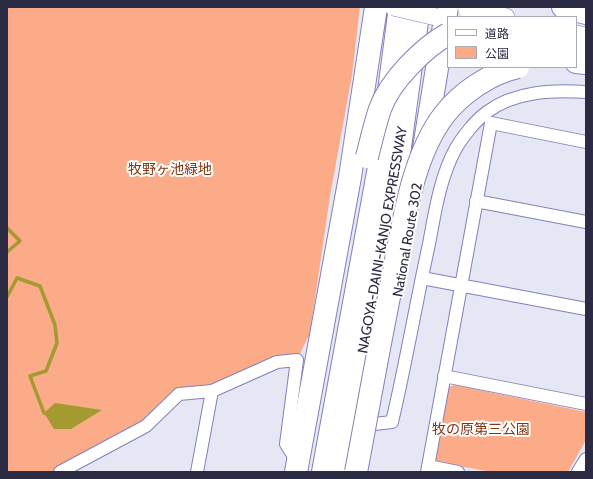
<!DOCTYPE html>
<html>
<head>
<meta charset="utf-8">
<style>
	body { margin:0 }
	#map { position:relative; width:593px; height:479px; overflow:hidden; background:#e6e7f4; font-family:Cabin,"Noto Sans JP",sans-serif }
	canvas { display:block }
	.frame { position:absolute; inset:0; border:8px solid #2a2a43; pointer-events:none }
	.legend { position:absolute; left:447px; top:16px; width:130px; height:52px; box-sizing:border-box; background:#fff; border:1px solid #aaaab4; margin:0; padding:5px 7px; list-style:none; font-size:12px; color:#2a2a43 }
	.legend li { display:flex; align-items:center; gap:8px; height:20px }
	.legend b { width:20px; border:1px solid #aaaab4 }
</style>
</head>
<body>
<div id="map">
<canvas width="593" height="479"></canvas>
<div class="frame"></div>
<ul class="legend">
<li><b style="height:5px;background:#fff"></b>道路</li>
<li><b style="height:11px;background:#fcab88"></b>公園</li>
</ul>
</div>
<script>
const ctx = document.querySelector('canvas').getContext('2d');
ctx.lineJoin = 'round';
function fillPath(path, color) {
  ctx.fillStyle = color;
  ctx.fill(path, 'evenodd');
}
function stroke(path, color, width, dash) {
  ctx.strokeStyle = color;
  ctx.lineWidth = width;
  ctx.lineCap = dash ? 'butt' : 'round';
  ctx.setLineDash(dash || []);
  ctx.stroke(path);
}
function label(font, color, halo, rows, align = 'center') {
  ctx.font = font + ' Cabin,"Noto Sans JP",sans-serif';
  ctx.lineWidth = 4;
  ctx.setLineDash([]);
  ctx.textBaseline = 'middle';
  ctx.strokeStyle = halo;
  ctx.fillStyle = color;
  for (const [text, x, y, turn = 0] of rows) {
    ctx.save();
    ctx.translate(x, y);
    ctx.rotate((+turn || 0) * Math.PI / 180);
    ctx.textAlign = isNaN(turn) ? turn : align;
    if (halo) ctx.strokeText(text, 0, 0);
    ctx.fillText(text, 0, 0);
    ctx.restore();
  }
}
const green = new Path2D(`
	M 7,7 L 360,7 L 352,75 L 330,196 L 310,333 L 297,360 L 212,391 L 179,394 L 146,426 L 60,472 L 7,472 Z
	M 455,385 L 586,412 L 586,440 L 568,472 L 492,472 L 437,462 L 434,456 L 447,388 Z`);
const water = new Path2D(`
	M 55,403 L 102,410 L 71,429 L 54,429 L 44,413 Z`);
const stream = new Path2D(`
	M 7,228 L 20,241 L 7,252
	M 7,297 L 17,278 L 40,286 L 55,325 L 57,343 L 46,371 L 30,376 L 44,413`);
const street = new Path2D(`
	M 476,201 L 586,222
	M 422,278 L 586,309
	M 444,376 L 586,404
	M 374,424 L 392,422 C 406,363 416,303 429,244 C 435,212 440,177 456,148 C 463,136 476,120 487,112 C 515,91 553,90 586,92
	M 428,466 L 458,472
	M 60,472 L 146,426 L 179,394 L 212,391 L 277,362 L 297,360 L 286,444 L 298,463
	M 197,472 L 212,391
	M 427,472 L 491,123 L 586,142
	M 578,472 L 586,459`);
const secondary = new Path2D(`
	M 474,9 L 506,17
	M 576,34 L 586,36`);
const highway = new Path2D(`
	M 563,7 L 586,13
	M 576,45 L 586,48
	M 576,62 L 586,63
	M 424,148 L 447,7
	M 296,472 L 350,177 L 376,7
	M 323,472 L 379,167 L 400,7
	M 339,472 L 397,169 L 419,7`);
const secondaryBridge = new Path2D(`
	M 393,7 L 436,17`);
const highwayBridge = new Path2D(`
	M 469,7 L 486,17
	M 367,157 C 371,141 375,124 380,109 C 390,81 423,48 448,34
	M 356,472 C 368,409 379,345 392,282 C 402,230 411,158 444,115 C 461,93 490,73 518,67`);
const parkNames = [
	["牧野ヶ池緑地",170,170],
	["牧の原第三公園",481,430]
];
const streetNames = [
	["NAGOYA-DAINI-KANJO EXPRESSWAY",383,240,-80],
	["National Route 302",408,240,-80]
];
fillPath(green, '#fcab88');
fillPath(water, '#a39a30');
stroke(stream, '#a39a30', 3.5);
stroke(street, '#8281bd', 14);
stroke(secondary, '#8281bd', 18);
stroke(highway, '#8281bd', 24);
stroke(street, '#fff', 12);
stroke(secondary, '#fff', 17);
stroke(highway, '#fff', 22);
stroke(secondaryBridge, '#8281bd', 18, []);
stroke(highwayBridge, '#8281bd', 24, []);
stroke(secondaryBridge, '#fff', 17);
stroke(highwayBridge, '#fff', 22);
label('14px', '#7f3711', '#fff', parkNames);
label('14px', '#2a2a43', '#fff', streetNames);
</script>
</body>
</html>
